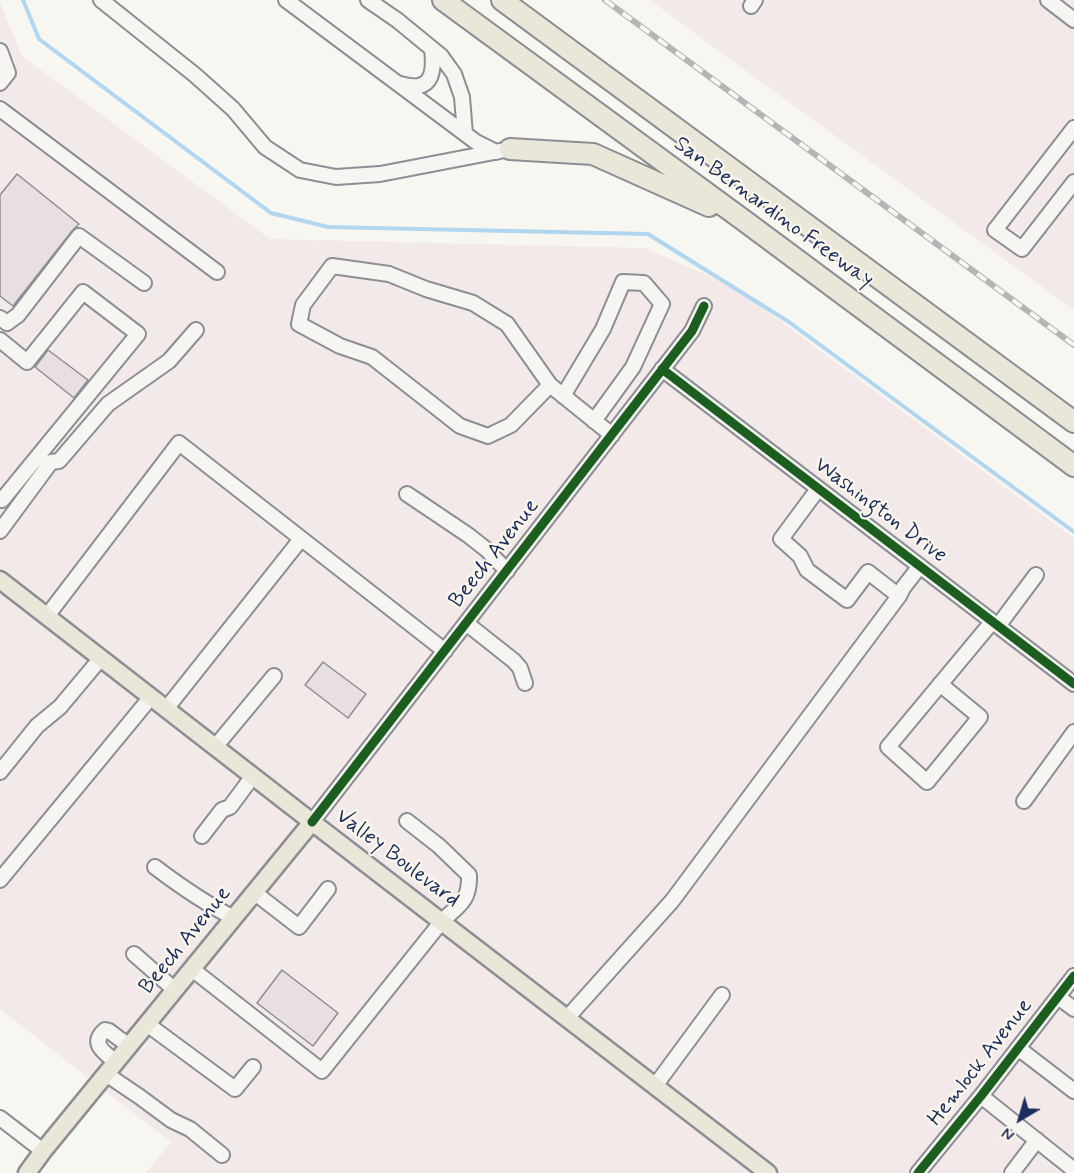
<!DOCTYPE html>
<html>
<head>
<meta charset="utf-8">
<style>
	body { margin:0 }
	#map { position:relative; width:1074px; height:1173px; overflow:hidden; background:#f8f6f0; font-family:Mynerve,sans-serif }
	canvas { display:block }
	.north { position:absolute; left:990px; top:1089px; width:60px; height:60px; -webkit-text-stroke:4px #fbf7ec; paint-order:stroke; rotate:218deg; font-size:16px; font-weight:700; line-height:24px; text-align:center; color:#1b2f5e }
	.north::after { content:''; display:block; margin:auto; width:21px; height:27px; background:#1b2f5e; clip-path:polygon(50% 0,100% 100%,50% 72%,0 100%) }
</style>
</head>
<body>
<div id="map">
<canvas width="1074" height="1173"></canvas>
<div class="north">N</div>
</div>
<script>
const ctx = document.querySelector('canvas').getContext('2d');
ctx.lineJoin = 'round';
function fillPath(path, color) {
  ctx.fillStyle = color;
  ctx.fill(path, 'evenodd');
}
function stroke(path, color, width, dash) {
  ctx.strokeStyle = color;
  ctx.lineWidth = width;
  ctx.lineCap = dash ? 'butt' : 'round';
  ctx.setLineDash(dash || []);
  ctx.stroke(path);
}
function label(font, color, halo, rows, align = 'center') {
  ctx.font = font + ' Mynerve,sans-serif';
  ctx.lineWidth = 4.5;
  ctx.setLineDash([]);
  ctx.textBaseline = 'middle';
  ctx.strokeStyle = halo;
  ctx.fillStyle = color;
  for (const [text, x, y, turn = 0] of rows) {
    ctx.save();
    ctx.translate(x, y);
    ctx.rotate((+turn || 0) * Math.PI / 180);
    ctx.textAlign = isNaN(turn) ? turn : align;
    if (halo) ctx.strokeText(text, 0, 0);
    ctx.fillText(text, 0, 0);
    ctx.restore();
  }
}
const built = new Path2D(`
	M 650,0 L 1074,0 L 1074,310 L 705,41 Z
	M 0,3 L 22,56 L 270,239 L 645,248 L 734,287 L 1074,538 L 1074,1173 L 146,1173 L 171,1142 L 0,1009 Z`);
const stream = new Path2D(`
	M 23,0 L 39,39 L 271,213 L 328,227 L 648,234 L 789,322 L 1074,532`);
const building = new Path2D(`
	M 17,174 L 79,224 L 72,231 L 13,306 L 0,296 L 0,195 Z
	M 48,350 L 88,380 L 74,398 L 35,367 Z
	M 323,662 L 366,694 L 348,718 L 305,685 Z
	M 282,970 L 338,1013 L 313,1046 L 257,1003 Z`);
const minor = new Path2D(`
	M 101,0 L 195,75 L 233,109 L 265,147 L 300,170 L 336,177 L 380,174 L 510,149
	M 286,0 L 476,142 L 496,152
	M 368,0 L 397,20 L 441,56 L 454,74 L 462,97 L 465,134
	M 1048,0 L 1074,20
	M 751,6 L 755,0
	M 0,51 L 8,73 L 0,83
	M 400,84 C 431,93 435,75 432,49
	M 0,109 L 217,272
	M 1074,128 L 995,230 L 1022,249 L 1074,182
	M 0,318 L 7,323 L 18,315 L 79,236 L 144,283
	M 0,340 L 27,362 L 83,292 L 138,334 L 2,500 L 0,498
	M 662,369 L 1074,684
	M 550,385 L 507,324 L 473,303 L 426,289 L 389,274 L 332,266 L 303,305 L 299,324 L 340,346 L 372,357 L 460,426 L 488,436 L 511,425 L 550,385 L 612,435
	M 563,396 L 603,329 L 623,282 L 644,283 L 662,304 L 633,367 L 594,421
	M 818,489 L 781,539 L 800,556 L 807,570 L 847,600 L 868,572 L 899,596
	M 407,494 L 468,535 L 487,550 L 507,571
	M 0,531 L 51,462 L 59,461 L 108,404 L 169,361 L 196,330
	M 47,616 L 179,443 L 445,651
	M 466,623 L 514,661 L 520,668 L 525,683
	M 998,626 L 1036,575
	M 940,684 L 980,717 L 927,782 L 888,747 L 992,622
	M 166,709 L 301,539
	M 215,747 L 274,676
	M 0,772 L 37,726 L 60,707 L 101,658
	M 1024,801 L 1074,732
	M 312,822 L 692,331 L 704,306
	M 202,836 L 222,810 L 230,807 L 253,776
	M 155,867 C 180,886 206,904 234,918
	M 0,880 L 151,697
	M 255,893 L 299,927 L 328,889
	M 134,954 L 175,990
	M 192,969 L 322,1071 L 442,921 C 459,905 470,901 469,875 L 439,846 L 407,821
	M 1058,997 L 1074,1009
	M 567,1018 L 672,901 L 899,596 L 903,588 L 920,566
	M 147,1024 L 235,1089 L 253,1067
	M 1018,1048 L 1074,1091
	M 116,1062 C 105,1053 89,1044 105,1030 L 109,1031 L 129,1046
	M 106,1074 L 140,1097 L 171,1120 L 190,1129 L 222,1155
	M 655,1086 L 722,995
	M 981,1096 L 1074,1170
	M 0,1118 L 43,1151
	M 918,1173 L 981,1096 L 1074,976
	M 1012,1173 L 1037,1140`);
const major = new Path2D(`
	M 0,580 L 312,822 L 768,1173
	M 27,1173 L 43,1151 L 312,822`);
const highway = new Path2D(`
	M 443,0 L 746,222 L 1074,466
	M 502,0 L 1074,422
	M 510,149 L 593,154 L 709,206`);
const rail = new Path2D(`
	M 605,0 L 1074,345`);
const cycleway = new Path2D(`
	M 662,369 L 1074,684
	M 312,822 L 692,331 L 704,306
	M 918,1173 L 981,1096 L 1074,976`);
const streetNames = [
	["San Bernardino Freeway",773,213,36],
	["Washington Drive",880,511,37],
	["Beech Avenue",495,554,-52],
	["Valley Boulevard",397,859,37],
	["Beech Avenue",186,941,-51],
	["Hemlock Avenue",981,1063,-52]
];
fillPath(built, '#f3e9e9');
stroke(stream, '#b0d6f0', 4);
fillPath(building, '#e9dfe3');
stroke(building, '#8b8e94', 1.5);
stroke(minor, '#8b8e94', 18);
stroke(major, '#8b8e94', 21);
stroke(highway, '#8b8e94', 24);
stroke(minor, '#f6f5f1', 14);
stroke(major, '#ebe7d8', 16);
stroke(highway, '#ebe7d8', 20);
stroke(rail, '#b3b5b7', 6);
stroke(rail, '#fbf7ec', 4, [11]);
stroke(cycleway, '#1b5e20', 9);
label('22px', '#1b2f5e', '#fbf7ec', streetNames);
</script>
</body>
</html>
